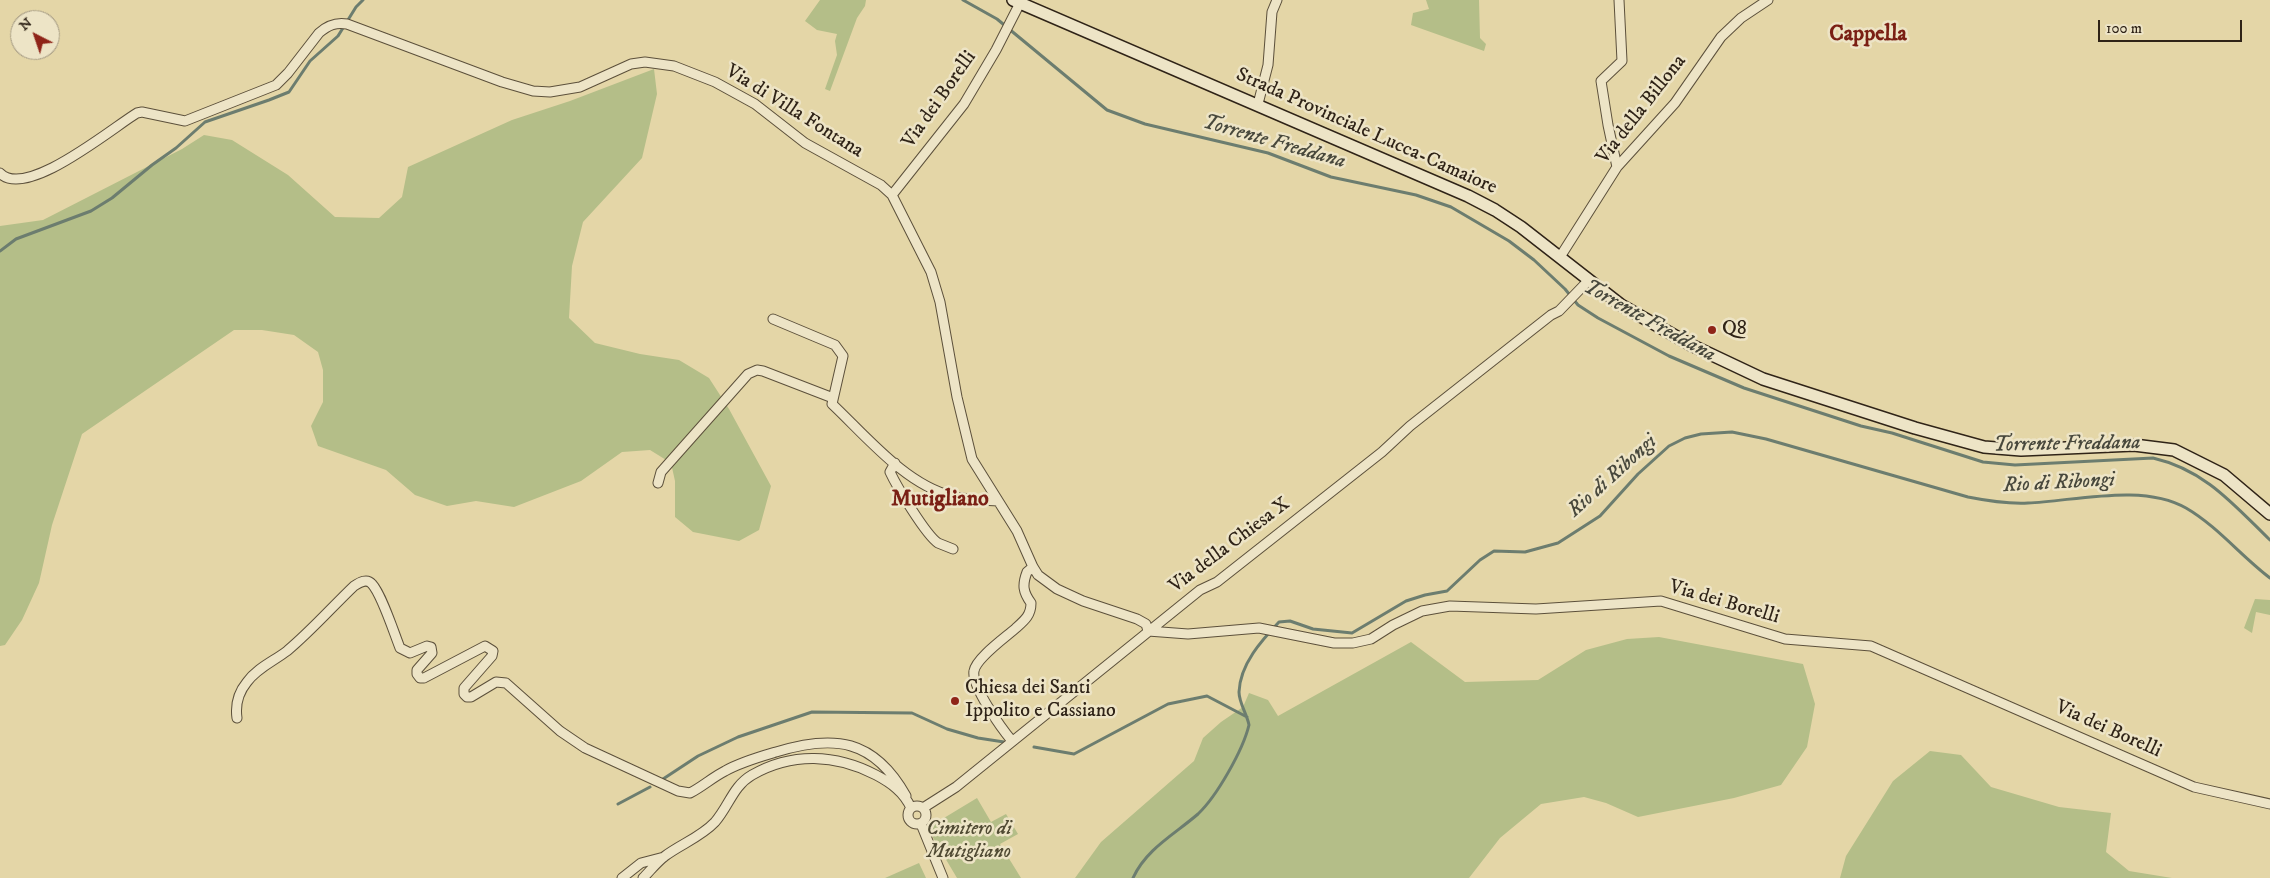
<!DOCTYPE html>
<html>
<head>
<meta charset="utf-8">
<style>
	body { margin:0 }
	#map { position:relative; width:2270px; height:878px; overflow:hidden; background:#e4d6a7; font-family:"IM FELL DW Pica",serif }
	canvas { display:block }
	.north { position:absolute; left:10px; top:10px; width:50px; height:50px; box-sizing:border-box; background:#ede4c6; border:1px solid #a19780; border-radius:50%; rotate:319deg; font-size:14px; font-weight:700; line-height:20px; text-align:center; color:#2f2317 }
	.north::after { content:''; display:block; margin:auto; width:18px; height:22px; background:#8f2418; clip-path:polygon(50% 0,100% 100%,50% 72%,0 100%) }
	.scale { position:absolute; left:2098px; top:20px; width:144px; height:22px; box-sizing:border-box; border:2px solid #2f2317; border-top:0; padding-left:6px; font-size:15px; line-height:18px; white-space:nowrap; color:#2f2317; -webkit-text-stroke:4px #ede4c6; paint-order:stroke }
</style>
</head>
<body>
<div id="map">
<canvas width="2270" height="878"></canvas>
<div class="north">N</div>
<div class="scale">100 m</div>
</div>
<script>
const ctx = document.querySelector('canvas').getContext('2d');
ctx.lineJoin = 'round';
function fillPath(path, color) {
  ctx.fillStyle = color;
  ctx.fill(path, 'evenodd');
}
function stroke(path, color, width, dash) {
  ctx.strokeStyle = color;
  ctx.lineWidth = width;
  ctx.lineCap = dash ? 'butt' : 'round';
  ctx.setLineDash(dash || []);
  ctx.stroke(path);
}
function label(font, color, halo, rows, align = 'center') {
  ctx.font = font + ' "IM FELL DW Pica",serif';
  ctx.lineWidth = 5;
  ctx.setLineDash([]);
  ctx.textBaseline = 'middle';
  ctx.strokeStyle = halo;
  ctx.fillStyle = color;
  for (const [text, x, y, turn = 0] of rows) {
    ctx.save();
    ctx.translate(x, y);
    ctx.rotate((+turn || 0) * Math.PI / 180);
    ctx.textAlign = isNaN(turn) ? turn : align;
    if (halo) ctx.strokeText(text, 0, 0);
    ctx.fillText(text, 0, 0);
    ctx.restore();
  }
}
const green = new Path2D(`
	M 820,0 L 866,0 L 865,6 L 857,18 L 830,91 L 825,89 L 837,55 L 835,41 L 837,34 L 817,30 L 805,21 Z
	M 1426,0 L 1479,0 L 1480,38 L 1486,44 L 1484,51 L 1411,25 L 1413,13 L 1429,9 Z
	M 654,69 L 657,94 L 642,158 L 583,222 L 572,266 L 569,318 L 595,343 L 640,354 L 679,360 L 709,378 L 729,409 L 771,486 L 759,530 L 739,541 L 693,532 L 675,517 L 675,481 L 671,463 L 650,450 L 622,452 L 581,481 L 514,507 L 476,501 L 447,506 L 415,495 L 386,470 L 318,446 L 311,426 L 323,402 L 323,370 L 318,352 L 294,335 L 262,330 L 234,330 L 82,434 L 52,525 L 39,583 L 22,620 L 5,645 L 0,646 L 0,226 L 43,220 L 182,149 L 204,135 L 232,140 L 288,175 L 335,217 L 379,218 L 402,197 L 408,167 L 512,120 L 570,101 Z
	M 2255,599 L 2270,600 L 2270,615 L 2256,612 L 2252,633 L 2244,628 Z
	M 1659,637 L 1803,664 L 1815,704 L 1807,747 L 1781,785 L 1734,798 L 1638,817 L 1606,803 L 1584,797 L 1541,804 L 1500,838 L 1469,878 L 1075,878 L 1101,842 L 1194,761 L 1203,738 L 1221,722 L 1243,707 L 1249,693 L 1268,700 L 1278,716 L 1411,642 L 1465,682 L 1538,680 L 1586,650 L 1627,639 Z
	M 1930,751 L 1961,755 L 1991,787 L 2059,807 L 2111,813 L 2106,852 L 2129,871 L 2172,878 L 1840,878 L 1846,856 L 1893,781 Z
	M 977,798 L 991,822 L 1006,814 L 1018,834 L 1000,844 L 1021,878 L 957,878 L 932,836 L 931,829 L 934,824 Z
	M 919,863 L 926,878 L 885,878 Z`);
const stream = new Path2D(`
	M 963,0 L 997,19 L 1107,110 L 1145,124 L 1268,153 L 1331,177 L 1416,195 L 1451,207 L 1509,241 L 1534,260 L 1565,289 L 1578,305 L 1598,318 L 1669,356 L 1744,388 L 1861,426 L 1892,433 L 1983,462 L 2015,465 L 2153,458 C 2205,470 2233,504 2270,540
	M 0,251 L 16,239 L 91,211 L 112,198 L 152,165 L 176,148 L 205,122 L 269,100 L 289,92 L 310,61 L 338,36 L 356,7 L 363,0
	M 1034,747 L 1074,754 L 1168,704 L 1207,696 L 1247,717
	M 660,781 L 698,756 L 738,737 L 812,712 L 912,713 L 947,729 L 978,738 L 1004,742
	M 618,804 L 650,787
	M 1133,878 C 1146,849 1175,834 1198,814 C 1217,796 1243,750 1249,725 C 1247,714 1239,703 1239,692 C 1240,664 1262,640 1279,622 L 1290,621 L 1313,629 L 1352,633 L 1406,601 L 1425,595 L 1447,591 L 1480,560 L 1494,551 L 1525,552 L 1558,543 L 1600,516 L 1638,474 L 1669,446 L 1685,438 L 1701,434 L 1732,432 L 1766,439 L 1968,497 C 1988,501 2008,504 2028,503 C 2075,501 2143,483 2186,508 C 2217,526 2241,556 2270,578`);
const minor = new Path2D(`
	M 1258,104 L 1268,65 L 1272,12 L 1277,0
	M 1617,167 L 1608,125 L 1601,81 L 1622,61 L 1619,0
	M 0,173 C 26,200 112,128 137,113 L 142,112 L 185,121 L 276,85 L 288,73 L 319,33 C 328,25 336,22 347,24 L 502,82 L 533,91 L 550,92 L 580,87 L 631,64 L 645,62 L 674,66 L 715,82 L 755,104 L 805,143 L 881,185 L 892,195 L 931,272 L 940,302 L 957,397 L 972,459 L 1017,531 L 1033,567 L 1038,575 L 1057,589 L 1083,601 L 1137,619 L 1146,624 L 1148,631 L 1188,634 L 1259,628 L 1334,643 L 1353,643 L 1371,639 L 1393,625 L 1422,611 L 1450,606 L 1536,609 L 1661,601 L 1785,639 L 1871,646 L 2194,787 L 2270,804
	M 892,195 L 964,104 L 996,50 L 1020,3
	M 1560,257 L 1617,167 L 1675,103 L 1721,37 L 1741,18 L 1768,0
	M 773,319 L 835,345 L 843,356 L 832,404 C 866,436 906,485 952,496 C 967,500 983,500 998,501
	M 895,463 L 890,472 C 897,487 926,535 938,543 C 943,545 948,547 953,549
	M 658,483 L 661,472 L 748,374 L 757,370 L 763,371 L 833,398
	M 237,718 C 235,704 238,693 247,682 C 257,668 274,661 287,651 C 311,631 332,607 354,586 C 360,582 367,578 372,584 C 382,595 394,633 400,648 L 410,653 L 427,646 L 431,647 L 432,653 L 417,670 L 417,674 L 420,678 L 424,678 L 485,646 L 493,651 L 492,656 L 464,688 L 464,694 L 467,697 L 471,697 L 496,682 L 506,683 L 560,731 L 585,748 L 678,791 L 690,793 C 702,787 713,777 725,771 C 741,762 759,757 776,752 C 834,734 874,739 906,796
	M 1012,741 C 1002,729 971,686 974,671 C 976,658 1006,637 1016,628 C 1025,620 1031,615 1031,603 C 1023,592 1022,585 1027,572 L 1033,567
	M908 815a9 9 0 1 1 18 0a9 9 0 1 1-18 0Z
	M 923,808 L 956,787 L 1200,590 L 1217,582 L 1382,452 L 1410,426 L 1551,315 L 1559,311 L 1588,281
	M 921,824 L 943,878
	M 622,878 L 641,863 L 664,857
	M 643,878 C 650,871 657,862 665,856 C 681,844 701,837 715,822 C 729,806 733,786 752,775 C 792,752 836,754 876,775 C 891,783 904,792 911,808`);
const secondary = new Path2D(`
	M 1013,0 L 1468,196 L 1495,210 L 1521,227 L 1621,305 L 1691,345 L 1763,379 L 1915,428 L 1984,447 L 2021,450 L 2134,445 L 2174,450 L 2224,475 L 2270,514`);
const markers = [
	[1712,330,5,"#8f2418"],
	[955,701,5,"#8f2418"]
];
const streetNames = [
	["Via dei Borelli",940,100,-55],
	["Via della Billona",1642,110,-52],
	["Via di Villa Fontana",794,112,32],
	["Strada Provinciale Lucca-Camaiore",1366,132,24],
	["Via della Chiesa X",1230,546,-37],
	["Via dei Borelli",1724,603,16],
	["Via dei Borelli",2108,730,24]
];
const poiNames = [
	["Q8",1722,330],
	["Chiesa dei Santi",965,689],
	["Ippolito e Cassiano",965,712]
];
const parkNames = [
	["Cimitero di",969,830],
	["Mutigliano",969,853]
];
const waterNames = [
	["Torrente Freddana",1274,143,16],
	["Torrente Freddana",1649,322,29],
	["Torrente Freddana",2067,445,-1],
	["Rio di Ribongi",1613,477,-42],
	["Rio di Ribongi",2059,484,-3]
];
const quarterNames = [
	["Cappella",1868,35],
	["Mutigliano",940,500]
];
fillPath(green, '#b4be88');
stroke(stream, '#6c7d6f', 3);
stroke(minor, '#5c503b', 11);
stroke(secondary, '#2f2317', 14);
stroke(minor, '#ede4c6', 9);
stroke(secondary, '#ede4c6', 11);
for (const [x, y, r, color] of markers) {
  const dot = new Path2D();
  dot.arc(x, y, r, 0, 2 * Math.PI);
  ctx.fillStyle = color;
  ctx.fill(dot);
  stroke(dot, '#ede4c6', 2);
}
label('20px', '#2f2317', '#ede4c6', streetNames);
label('20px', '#2f2317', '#ede4c6', poiNames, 'left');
label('italic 20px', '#504a33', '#ede4c6', parkNames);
label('italic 21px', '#48483c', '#ede4c6', waterNames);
label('bold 22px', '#7a1f14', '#ede4c6', quarterNames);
</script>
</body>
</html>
